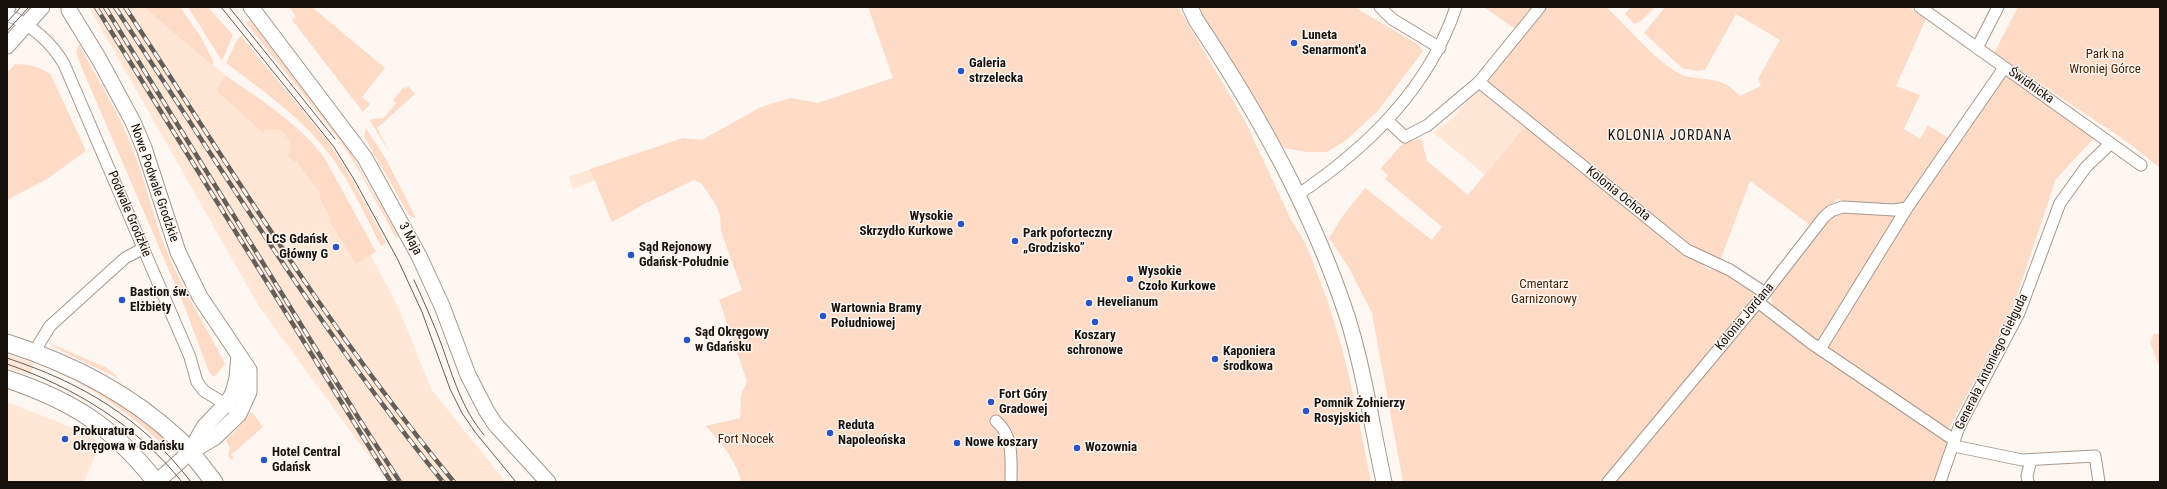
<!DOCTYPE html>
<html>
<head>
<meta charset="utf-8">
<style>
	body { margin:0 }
	#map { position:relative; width:2167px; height:489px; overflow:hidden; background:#fdf6f1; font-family:"Roboto Condensed",sans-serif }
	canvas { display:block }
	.frame { position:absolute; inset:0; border:8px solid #17110d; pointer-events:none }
</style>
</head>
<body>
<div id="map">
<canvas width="2167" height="489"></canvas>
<div class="frame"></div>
</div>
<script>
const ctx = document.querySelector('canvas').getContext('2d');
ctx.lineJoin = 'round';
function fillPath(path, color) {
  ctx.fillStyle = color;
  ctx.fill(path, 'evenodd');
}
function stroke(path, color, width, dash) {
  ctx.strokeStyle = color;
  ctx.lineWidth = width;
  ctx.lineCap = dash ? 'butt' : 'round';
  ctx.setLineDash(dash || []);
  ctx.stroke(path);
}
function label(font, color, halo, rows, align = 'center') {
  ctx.font = font + ' "Roboto Condensed",sans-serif';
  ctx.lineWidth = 3;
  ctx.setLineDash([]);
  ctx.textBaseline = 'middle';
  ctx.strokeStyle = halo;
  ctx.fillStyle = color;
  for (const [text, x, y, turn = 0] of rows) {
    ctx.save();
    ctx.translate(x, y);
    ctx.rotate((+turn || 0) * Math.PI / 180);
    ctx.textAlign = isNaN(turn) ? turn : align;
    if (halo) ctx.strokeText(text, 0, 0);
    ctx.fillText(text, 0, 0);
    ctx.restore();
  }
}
const built = new Path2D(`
	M 89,7 L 144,7 L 286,126 L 338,192 L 399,309 L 431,389 L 506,482 L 388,482 L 260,308 Z
	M 1476,90 L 1482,90 L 1527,124 L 1485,175 L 1433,132 L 1453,118 Z
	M 590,169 L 595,180 L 573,189 L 569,177 Z
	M 7,354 L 34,363 L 30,375 L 7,368 Z
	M 7,402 L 76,429 L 96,440 L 100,444 L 84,482 L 7,482 Z`);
const green = new Path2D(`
	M 144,7 L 180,7 L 201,37 L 214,63 L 212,65 Z
	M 188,7 L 208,7 L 233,35 L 222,61 Z
	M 289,7 L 312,7 L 385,68 L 362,97 L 370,104 L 363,112 L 292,20 L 296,17 Z
	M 868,7 L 1178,7 L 1245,121 L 1293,224 C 1305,238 1310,255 1317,273 C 1344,340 1357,411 1371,482 L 741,482 C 739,464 718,439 706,426 L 740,418 L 741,395 L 747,381 L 719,300 L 742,290 L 721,231 L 720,216 L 716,205 L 702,184 L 694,180 L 648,202 L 612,222 L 590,169 L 683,138 L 702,140 L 761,107 L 791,98 L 818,103 L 893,78 Z
	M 1204,7 L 1354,7 L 1419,45 L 1423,51 L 1377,112 L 1346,140 L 1327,152 L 1306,152 L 1284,148 L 1199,9 Z
	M 1484,7 L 1535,7 L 1517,28 L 1514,28 Z
	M 1545,7 L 1606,7 C 1628,27 1656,62 1682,75 C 1686,77 1692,77 1697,78 C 1719,81 1724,80 1740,96 L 1761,86 L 1758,79 L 1780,40 L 1736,14 L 1705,70 L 1697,71 L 1682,68 L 1644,33 L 1665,7 L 1909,7 L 1926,19 L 1896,86 L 1920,95 L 1904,129 L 1920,139 L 1928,125 L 1951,140 L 1906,205 L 1843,201 L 1838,198 L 1813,227 L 1750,181 L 1720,261 L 1698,253 L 1485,80 Z
	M 1631,7 L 1655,7 L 1641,21 L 1634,24 L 1625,14 Z
	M 2018,7 L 2160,7 L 2160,168 L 2126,141 L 1994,53 Z
	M 250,20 L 348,148 L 398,236 L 396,238 L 361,174 L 341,142 L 246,23 Z
	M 241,36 L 330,144 L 353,181 L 386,243 L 381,246 C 363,211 347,174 321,144 C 294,112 259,88 226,63 L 237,40 Z
	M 79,44 C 97,79 118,111 132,147 C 147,184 154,223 170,259 C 186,296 208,329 225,364 L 214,377 L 209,372 L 184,305 L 81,66 L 76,52 Z
	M 15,64 C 27,64 42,67 51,75 L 86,151 L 47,179 L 7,200 L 7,73 Z
	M 2003,74 L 2095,137 L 2056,179 L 2011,313 L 1946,434 L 1824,347 L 1907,215 Z
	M 226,76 C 260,99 299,124 324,157 L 376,252 L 356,264 L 330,222 L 332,221 L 319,196 L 321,194 L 296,160 L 294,162 L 288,155 L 290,152 L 291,142 L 281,130 L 266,130 L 263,133 L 216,90 Z
	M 408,86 L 415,94 L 377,128 L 390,153 L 370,121 L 372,119 L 384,118 L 396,103 L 393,100 L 404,87 L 406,89 Z
	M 1527,124 L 1668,237 L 1669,244 L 1674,249 L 1683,249 L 1709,270 L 1717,267 L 1760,293 L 1755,308 L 1946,441 L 1946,450 L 1933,482 L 1403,482 L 1372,313 L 1349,268 L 1329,238 L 1342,217 L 1365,188 L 1432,240 L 1442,227 L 1385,179 L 1388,175 L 1381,169 L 1377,173 L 1401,145 L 1421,138 L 1427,161 L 1468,195 Z
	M 366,128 L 387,161 L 416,218 L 409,215 L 364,136 Z
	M 1902,212 L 1819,342 L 1773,308 L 1770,291 L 1831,216 L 1835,213 Z
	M 2154,334 L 2160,334 L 2160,368 L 2150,342 Z
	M 49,343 L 105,367 L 117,376 L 116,377 C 106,372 52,348 49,343 Z
	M 60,373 C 68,374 80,381 88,385 C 120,403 147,423 173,446 L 174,450 L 171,453 C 138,419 102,394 60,373 Z
	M 252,412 L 263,427 L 231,455 L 234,458 L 231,460 L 228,456 L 230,448 L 226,441 Z`);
const street = new Path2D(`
	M 1380,7 L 1392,19 L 1440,48
	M 1920,7 L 2141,165
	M 7,15 C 31,24 52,43 64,64 L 190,357 L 197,382 L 204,391 L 232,408
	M 1977,48 L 1998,7
	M 1479,82 L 1687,250 L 1730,270 L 1765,293
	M 1387,120 L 1405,137 L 1428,125 L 1479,82 L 1540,7
	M 1299,194 C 1368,147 1429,88 1456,7
	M 1758,302 L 1811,343 L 1954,440
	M 1820,349 L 1907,208 L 2004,68
	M 34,352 L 50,326 L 125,258 L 144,248
	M 996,421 C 1014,436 1011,461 1011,482
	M 1954,446 L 2022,460 L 2095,456 L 2099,482
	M 1608,482 L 1758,302 L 1824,217 L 1831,211 L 1842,207 L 1894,210 L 1907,208
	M 1940,482 L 1959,427 L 2019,313 L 2060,203 L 2086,167 L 2110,144
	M 2028,482 L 2027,476 L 2031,460`);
const secondary = new Path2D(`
	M 251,7 L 365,158 L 419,256 L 442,306 L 468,375 L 486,410 L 495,424 L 548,482
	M 1190,7 L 1196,20 C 1258,113 1312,210 1347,316 C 1364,370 1372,427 1384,482
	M 7,8 L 8,7
	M 69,10 L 99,59 L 133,122 L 144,148 L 178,252 L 200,297 L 249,370 L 249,392 L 239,414 L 214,438 L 190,452 L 157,482
	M 7,46 L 42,7
	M 190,452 L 204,427 L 227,403 L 233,393 L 237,378 L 239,355`);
const primary = new Path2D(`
	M 7,343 C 69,363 129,393 177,438 C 191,451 202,467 214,482
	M 7,379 C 73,401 113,427 156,482`);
const tram = new Path2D(`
	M 221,7 L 334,147 L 355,181 L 398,260 L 422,312 L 450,389 L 462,413 L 475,432 L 516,482
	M 229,7 L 335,139
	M 7,22 L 21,7
	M 7,31 L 29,7
	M 414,280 C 424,302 434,324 442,346 C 453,377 462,409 484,435
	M 7,358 C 82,383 142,418 191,482
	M 7,364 C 76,388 136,425 182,482`);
const rail = new Path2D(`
	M 96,7 L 391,482
	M 105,7 L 361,422 L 400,482
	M 115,7 C 221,168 321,332 443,482
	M 125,7 C 230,168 331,333 454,482`);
const markers = [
	[1294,43,4,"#2a54c3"],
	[961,71,4,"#2a54c3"],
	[961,224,4,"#2a54c3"],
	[1015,241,4,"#2a54c3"],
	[336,247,4,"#2a54c3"],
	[631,255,4,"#2a54c3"],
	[1130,279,4,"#2a54c3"],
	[122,300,4,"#2a54c3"],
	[1089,303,4,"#2a54c3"],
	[823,316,4,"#2a54c3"],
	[1095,322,4,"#2a54c3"],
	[687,340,4,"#2a54c3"],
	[1215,359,4,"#2a54c3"],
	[991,402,4,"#2a54c3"],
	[1306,411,4,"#2a54c3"],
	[830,433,4,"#2a54c3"],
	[65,439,4,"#2a54c3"],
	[957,443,4,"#2a54c3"],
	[1077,448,4,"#2a54c3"],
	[264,460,4,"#2a54c3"]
];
const poiNames = [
	["Luneta",1302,36],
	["Senarmont'a",1302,51],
	["Galeria",969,64],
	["strzelecka",969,79],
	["Wysokie",953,217,"right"],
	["Skrzydło Kurkowe",953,232,"right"],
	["Park poforteczny",1023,234],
	["„Grodzisko”",1023,249],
	["LCS Gdańsk",328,240,"right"],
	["Główny G",328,255,"right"],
	["Sąd Rejonowy",639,248],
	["Gdańsk-Południe",639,263],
	["Wysokie",1138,272],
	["Czoło Kurkowe",1138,287],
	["Bastion św.",130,293],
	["Elżbiety",130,308],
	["Hevelianum",1097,303],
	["Wartownia Bramy",831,309],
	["Południowej",831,324],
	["Sąd Okręgowy",695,333],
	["w Gdańsku",695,348],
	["Koszary",1095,336,"center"],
	["schronowe",1095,351,"center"],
	["Kaponiera",1223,352],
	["środkowa",1223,367],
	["Fort Góry",999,395],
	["Gradowej",999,410],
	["Pomnik Żołnierzy",1314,404],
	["Rosyjskich",1314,419],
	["Reduta",838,426],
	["Napoleońska",838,441],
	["Prokuratura",73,432],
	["Okręgowa w Gdańsku",73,447],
	["Nowe koszary",965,443],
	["Wozownia",1085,448],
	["Hotel Central",272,453],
	["Gdańsk",272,468]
];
const parkNames = [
	["Park na",2105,55],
	["Wroniej Górce",2105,70],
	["Cmentarz",1544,285],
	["Garnizonowy",1544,300],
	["Fort Nocek",746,440]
];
const streetNames = [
	["Świdnicka",2031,86,35],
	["Nowe Podwale Grodzkie",154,183,71],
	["Kolonia Ochota",1618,194,39],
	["Podwale Grodzkie",129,214,67],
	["3 Maja",410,239,62],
	["Kolonia Jordana",1745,317,-50],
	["Generała Antoniego Giełguda",1992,362,-64]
];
const neighbourhoodNames = [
	["KOLONIA JORDANA",1670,136]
];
fillPath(built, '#ffe6d5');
fillPath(green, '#fddbc6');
stroke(street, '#a7978c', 13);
stroke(secondary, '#a7978c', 17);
stroke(primary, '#a7978c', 19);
stroke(street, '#fff', 11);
stroke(secondary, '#fff', 15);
stroke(primary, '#fff', 17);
stroke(tram, '#655f5a', 1);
stroke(rail, '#655f5a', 4.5);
stroke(rail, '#fdf6f1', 3, [9]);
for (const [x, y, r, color] of markers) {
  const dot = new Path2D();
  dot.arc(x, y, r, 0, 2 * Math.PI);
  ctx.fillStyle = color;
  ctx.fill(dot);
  stroke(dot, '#fdf6f1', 1.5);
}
label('bold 13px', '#17110d', '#fdf6f1', poiNames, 'left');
label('13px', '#472204', '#fdf6f1', parkNames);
label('13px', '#17110d', '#fdf6f1', streetNames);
ctx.letterSpacing = '1px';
label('14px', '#17110d', '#fdf6f1', neighbourhoodNames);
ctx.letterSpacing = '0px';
</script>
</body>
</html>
